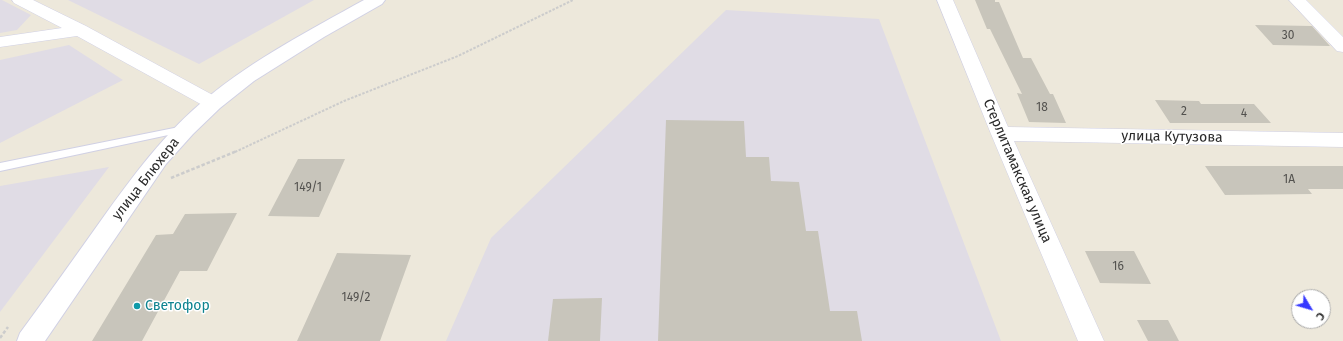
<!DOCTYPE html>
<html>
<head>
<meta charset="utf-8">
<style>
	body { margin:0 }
	#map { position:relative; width:1343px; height:341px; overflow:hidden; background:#ede8db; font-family:"Fira Sans",sans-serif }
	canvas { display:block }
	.north { position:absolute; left:1291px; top:289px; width:40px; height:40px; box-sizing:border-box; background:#fff; border:1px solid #aaa; border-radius:50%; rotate:128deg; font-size:11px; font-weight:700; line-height:16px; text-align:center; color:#2a2a2a }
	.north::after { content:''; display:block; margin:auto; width:14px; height:18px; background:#3639ff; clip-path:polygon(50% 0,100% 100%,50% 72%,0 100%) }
</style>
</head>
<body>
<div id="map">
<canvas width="1343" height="341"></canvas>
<div class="north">С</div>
</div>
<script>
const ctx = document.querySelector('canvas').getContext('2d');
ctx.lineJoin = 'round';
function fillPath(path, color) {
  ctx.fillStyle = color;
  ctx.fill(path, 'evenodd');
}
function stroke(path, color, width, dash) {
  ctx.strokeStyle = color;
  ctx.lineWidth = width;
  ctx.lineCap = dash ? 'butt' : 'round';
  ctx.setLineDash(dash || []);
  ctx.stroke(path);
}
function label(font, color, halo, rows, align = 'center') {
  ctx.font = font + ' "Fira Sans",sans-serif';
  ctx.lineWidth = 3;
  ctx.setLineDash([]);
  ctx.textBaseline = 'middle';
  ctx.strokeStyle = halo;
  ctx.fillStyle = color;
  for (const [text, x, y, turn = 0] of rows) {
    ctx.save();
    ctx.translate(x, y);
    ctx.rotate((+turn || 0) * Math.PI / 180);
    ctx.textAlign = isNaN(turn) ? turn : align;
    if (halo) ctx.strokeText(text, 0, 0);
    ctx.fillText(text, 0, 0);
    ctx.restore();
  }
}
const industrial = new Path2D(`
	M 0,0 L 2,0 L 31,15 L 17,30 L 0,33 Z
	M 68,0 L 314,0 L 199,64 Z
	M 726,10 L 879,19 L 1001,341 L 446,341 L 491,238 Z
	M 69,45 L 123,80 L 0,143 L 0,60 Z
	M 109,167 L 0,312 L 0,186 Z`);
const building = new Path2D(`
	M 975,0 L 995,0 L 995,2 L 999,2 L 1023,58 L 1031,58 L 1050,94 L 1053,94 L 1066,123 L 1029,122 L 1017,93 L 1022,94 L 990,29 L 987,29 Z
	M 1255,25 L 1312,26 L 1330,46 L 1273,45 Z
	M 1155,100 L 1199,101 L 1201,104 L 1254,104 L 1271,123 L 1170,123 Z
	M 666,120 L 744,121 L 746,157 L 769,157 L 771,181 L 799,182 L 806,231 L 818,231 L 830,311 L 857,311 L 862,341 L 658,341 Z
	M 298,159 L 345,159 L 319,217 L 268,216 Z
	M 1205,166 L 1343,166 L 1343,189 L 1308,189 L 1312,194 L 1225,195 Z
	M 237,213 L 207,271 L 180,271 L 142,341 L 92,341 L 156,235 L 173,234 L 185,214 Z
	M 1085,251 L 1134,251 L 1151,284 L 1100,283 Z
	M 337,253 L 411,255 L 380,341 L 297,341 Z
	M 602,298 L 600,341 L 548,341 L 553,299 Z
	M 1137,320 L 1168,320 L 1179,341 L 1148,341 Z`);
const pathFar1 = new Path2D(`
	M 235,152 L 344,101 L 458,56 L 573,0`);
const path = new Path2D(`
	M 171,178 L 237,151
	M 0,338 L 8,327`);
const lane = new Path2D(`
	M 184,126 L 187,127 L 189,129 L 187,131 L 0,171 L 0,163 Z`);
const street = new Path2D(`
	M 12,0 L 33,0 L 86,26 L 220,99 L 223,103 L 220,107 L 213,109 L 206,107 L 77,36 L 0,47 L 0,37 L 62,28 L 14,3 Z
	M 937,0 L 953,0 L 1008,127 L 1343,133 L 1343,147 L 1014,141 L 1104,341 L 1078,341 L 991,134 Z
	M 1289,0 L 1306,0 L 1343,37 L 1343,52 L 1337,51 Z`);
const secondary = new Path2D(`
	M 364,0 L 385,0 L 382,4 L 324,37 L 254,81 L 220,108 L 193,134 L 166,164 L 45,341 L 17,341 L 20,333 C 48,295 75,257 102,219 C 133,176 165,132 207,98 C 254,59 310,30 364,0 Z`);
const markers = [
	[137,306,4,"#0f9aa8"]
];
const numberNames = [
	["30",1288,36],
	["18",1042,108],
	["2",1184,112],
	["4",1244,114],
	["1А",1289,180],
	["149/1",308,188],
	["16",1118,267],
	["149/2",356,298]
];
const streetNames = [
	["улица Кутузова",1172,137,1],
	["Стерлитамакская улица",1017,171,67],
	["улица Блюхера",146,179,-52]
];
const cultureNames = [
	["Светофор",145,306]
];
fillPath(industrial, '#e0dce5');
fillPath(building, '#c8c5bb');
stroke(lane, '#d0d0e4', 2);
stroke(street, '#d0d0e4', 1);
stroke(secondary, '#d0d0e4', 2);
stroke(pathFar1, '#ccc', 2, [2.5, 1.5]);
stroke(path, '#ccc', 2.5, [3.5, 2]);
fillPath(lane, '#fff');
fillPath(street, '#fff');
fillPath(secondary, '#fff');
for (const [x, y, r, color] of markers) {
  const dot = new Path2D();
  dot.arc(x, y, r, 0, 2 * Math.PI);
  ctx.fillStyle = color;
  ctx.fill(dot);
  stroke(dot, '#fff', 1.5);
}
label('12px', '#52514e', null, numberNames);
label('14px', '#2a2a2a', '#fff', streetNames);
label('14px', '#0d838f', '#fff', cultureNames, 'left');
</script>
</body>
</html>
